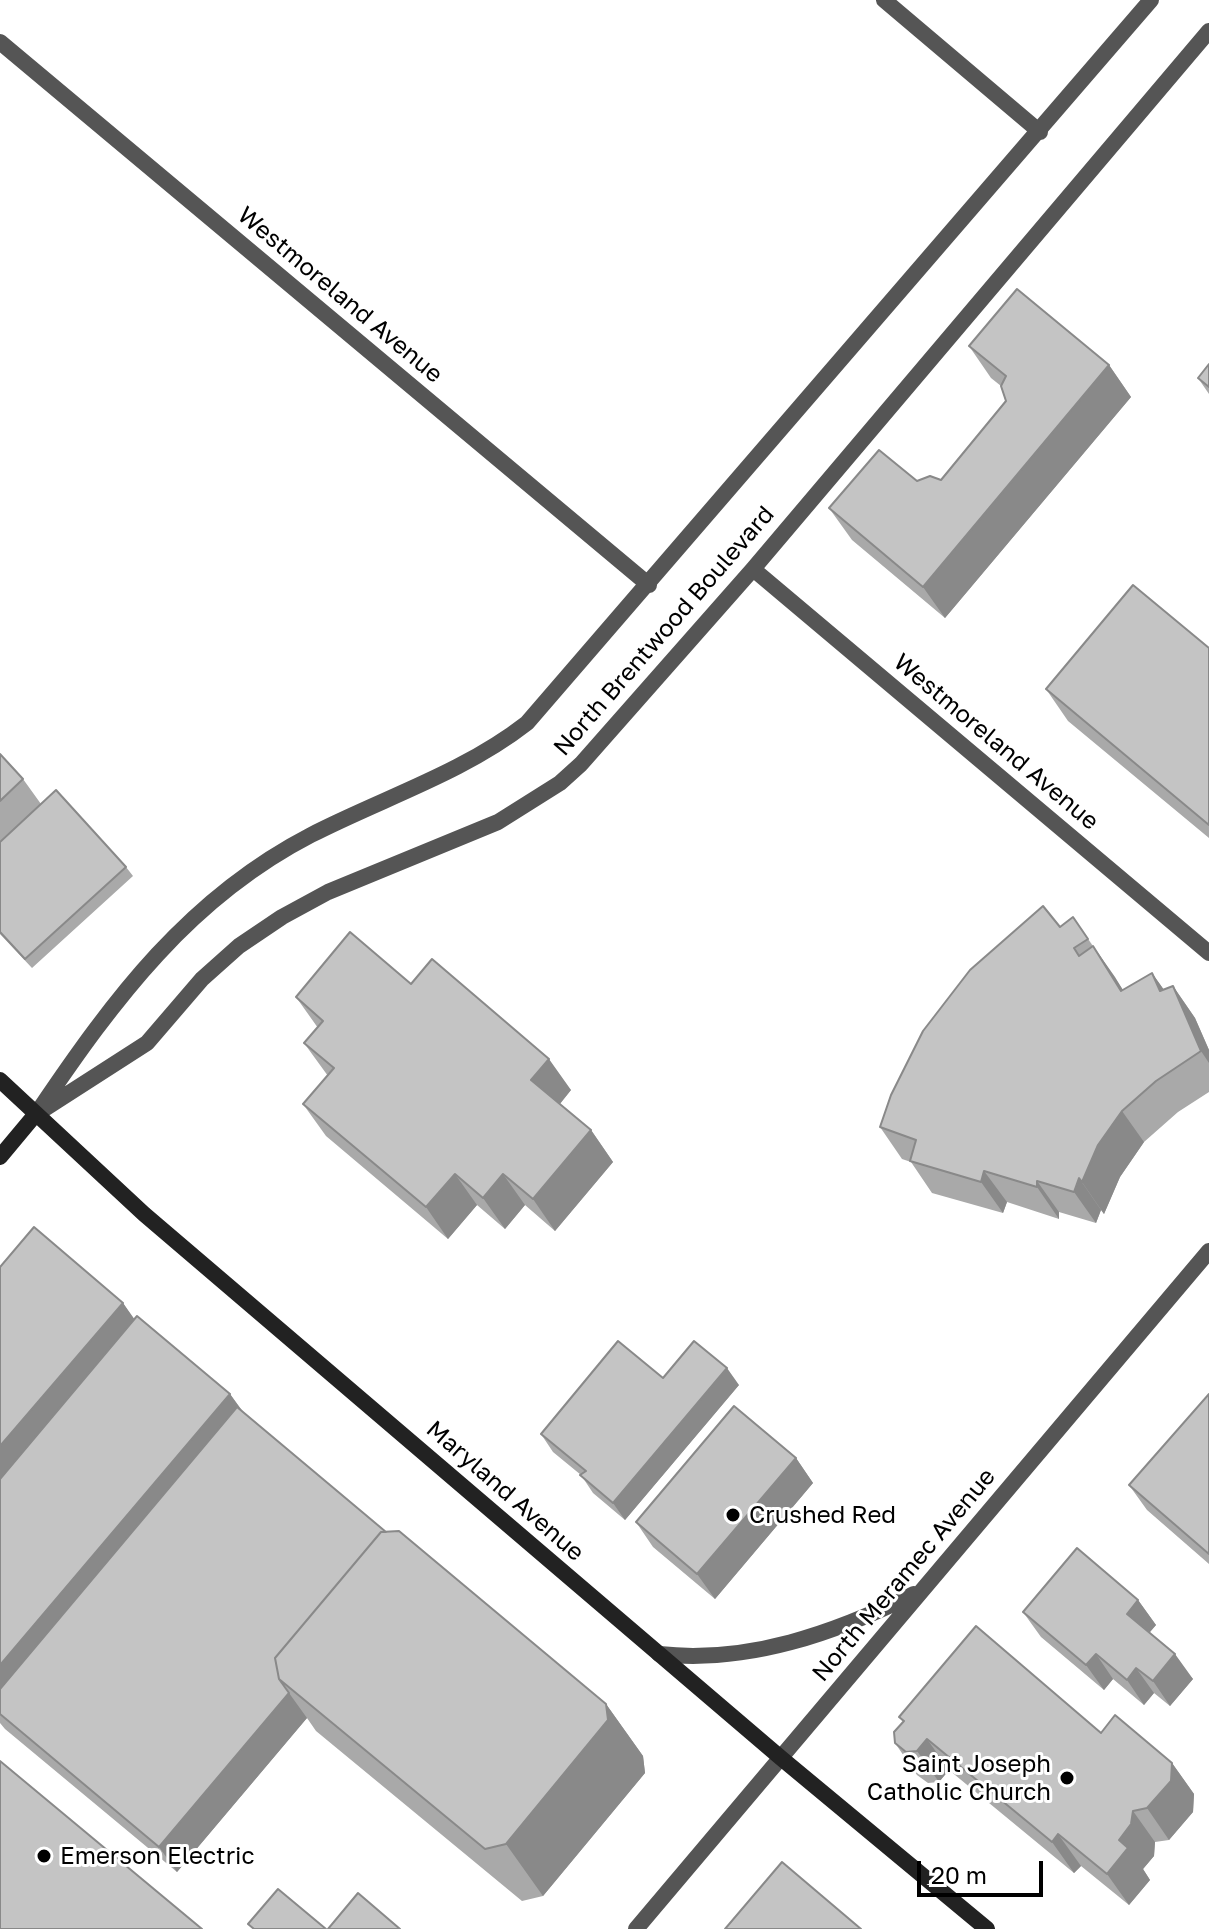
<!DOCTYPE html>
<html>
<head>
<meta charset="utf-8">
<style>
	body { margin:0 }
	#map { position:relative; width:1209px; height:1929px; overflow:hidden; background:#fff; font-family:"Golos Text",sans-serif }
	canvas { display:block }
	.scale { position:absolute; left:917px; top:1861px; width:126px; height:36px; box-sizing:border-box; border:4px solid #000; border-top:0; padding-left:10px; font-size:24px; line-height:28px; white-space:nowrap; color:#000; -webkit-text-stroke:6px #fff; paint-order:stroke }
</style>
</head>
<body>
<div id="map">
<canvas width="1209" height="1929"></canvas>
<div class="scale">20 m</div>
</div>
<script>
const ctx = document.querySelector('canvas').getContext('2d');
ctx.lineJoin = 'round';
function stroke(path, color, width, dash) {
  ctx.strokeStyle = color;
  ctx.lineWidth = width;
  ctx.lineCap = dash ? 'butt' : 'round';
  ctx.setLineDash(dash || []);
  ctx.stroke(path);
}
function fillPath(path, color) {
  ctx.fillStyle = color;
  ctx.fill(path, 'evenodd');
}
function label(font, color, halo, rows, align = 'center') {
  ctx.font = font + ' "Golos Text",sans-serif';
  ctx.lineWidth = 6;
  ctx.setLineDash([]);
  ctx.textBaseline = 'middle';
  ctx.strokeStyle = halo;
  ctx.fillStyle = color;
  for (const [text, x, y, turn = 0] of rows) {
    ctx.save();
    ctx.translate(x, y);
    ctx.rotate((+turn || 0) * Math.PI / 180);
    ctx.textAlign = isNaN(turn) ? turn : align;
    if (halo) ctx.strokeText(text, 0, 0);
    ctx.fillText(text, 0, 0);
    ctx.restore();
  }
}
const minor = new Path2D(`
	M 884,0 L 1040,132
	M 0,42 L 649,585
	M 753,569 L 1209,953
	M 39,1110 C 114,999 189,898 311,835 C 383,798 463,773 527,723 L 1151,0
	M 35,1115 L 147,1043 L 202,979 L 239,946 L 282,917 L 328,892 L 498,822 L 560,783 L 581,764 L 753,569 L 1209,31`);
const tertiary = new Path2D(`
	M 659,1654 C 748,1664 835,1633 914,1594
	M 636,1929 L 1209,1251`);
const secondary = new Path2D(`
	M 0,1080 L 144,1214 L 781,1758 L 987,1929
	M 0,1157 L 35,1115`);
const wall = new Path2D(`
	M 969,346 L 1109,365 L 1131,397 L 945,618 L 852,540 L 829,508 L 917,481 L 941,480 L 1006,401 L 1001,386 L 991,378 Z
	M 1209,364 L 1209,394 L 1198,378 Z
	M 1209,648 L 1209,838 L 1068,721 L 1046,689 Z
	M 0,754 L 23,779 L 41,804 L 126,867 L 133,876 L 32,968 L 0,934 Z
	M 1073,917 L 1123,990 L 1152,973 L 1164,990 L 1173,986 L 1195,1018 L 1209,1050 L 1209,1092 L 1178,1112 L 1144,1142 L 1120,1177 L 1104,1214 L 1101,1210 L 1096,1223 L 1059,1212 L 1059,1219 L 1007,1202 L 1003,1213 L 932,1193 L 911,1162 L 902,1159 L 880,1127 L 1060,927 Z
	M 411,984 L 571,1090 L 560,1104 L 591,1130 L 613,1162 L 555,1231 L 525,1205 L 505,1229 L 477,1205 L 448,1239 L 326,1136 L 303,1104 L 328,1076 L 304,1043 L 318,1028 L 296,997 Z
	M 0,1267 L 123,1303 L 134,1320 L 230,1394 L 244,1413 L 386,1532 L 606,1704 L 643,1756 L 645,1773 L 543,1896 L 522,1901 L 316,1731 L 307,1718 L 177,1872 L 5,1729 L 0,1723 Z
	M 663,1378 L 739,1385 L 625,1520 L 593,1493 L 581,1475 L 553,1452 L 541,1434 Z
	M 1209,1394 L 1209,1564 L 1147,1510 L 1129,1485 Z
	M 796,1458 L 813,1483 L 715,1599 L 653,1547 L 636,1522 Z
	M 1138,1600 L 1156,1625 L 1149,1633 L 1193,1679 L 1170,1706 L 1154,1693 L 1144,1705 L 1113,1679 L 1104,1690 L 1041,1637 L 1023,1612 Z
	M 899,1717 L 1101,1733 L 1172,1763 L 1194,1794 L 1193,1812 L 1169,1840 L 1155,1842 L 1154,1856 L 1143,1869 L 1150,1880 L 1129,1905 L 1081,1866 L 1074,1873 L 949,1770 L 939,1782 L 928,1783 L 917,1775 L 895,1743 L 903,1722 Z`);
const shadedWall = new Path2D(`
	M 1109,365 L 1131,397 L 945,618 L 923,587 Z
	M 1073,917 L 1115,977 L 1143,1023 L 1121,991 L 1096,950 Z
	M 1152,973 L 1174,1004 L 1160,991 Z
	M 1173,986 L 1195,1018 L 1209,1050 L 1209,1063 L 1201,1051 Z
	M 549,1059 L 571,1090 L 554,1111 L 531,1080 Z
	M 1122,1111 L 1144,1142 L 1120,1177 L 1104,1214 L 1082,1182 L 1098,1145 Z
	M 591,1130 L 613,1162 L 555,1231 L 533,1199 Z
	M 984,1171 L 1007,1202 L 1003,1213 L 981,1182 Z
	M 455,1174 L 477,1205 L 448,1239 L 426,1207 Z
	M 503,1174 L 525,1205 L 505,1229 L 483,1198 Z
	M 1079,1178 L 1101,1210 L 1096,1223 L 1074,1192 Z
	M 1037,1181 L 1059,1212 L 1059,1219 L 1037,1187 Z
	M 123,1303 L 145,1334 L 0,1503 L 0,1446 Z
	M 727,1368 L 739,1385 L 625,1520 L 613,1503 Z
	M 230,1394 L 252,1425 L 0,1714 L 0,1665 Z
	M 796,1458 L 813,1483 L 715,1599 L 697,1574 Z
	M 1138,1600 L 1156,1625 L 1144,1639 L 1127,1614 Z
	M 1096,1654 L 1113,1679 L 1104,1690 L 1086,1665 Z
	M 1175,1654 L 1193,1679 L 1170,1706 L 1153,1681 Z
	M 1136,1668 L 1154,1693 L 1144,1705 L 1127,1680 Z
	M 289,1693 L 307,1718 L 177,1872 L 159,1847 Z
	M 606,1704 L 643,1756 L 645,1773 L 543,1896 L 506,1844 Z
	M 927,1739 L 949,1770 L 939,1782 L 917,1751 Z
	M 1172,1763 L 1194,1794 L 1193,1812 L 1169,1840 L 1147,1808 Z
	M 1133,1811 L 1155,1842 L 1154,1856 L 1143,1869 L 1150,1880 L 1129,1905 L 1107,1874 L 1119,1840 Z
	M 1058,1834 L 1081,1866 L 1074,1873 L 1052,1842 Z`);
const building = new Path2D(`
	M 1017,289 L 1109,365 L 923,587 L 829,508 L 879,450 L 917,481 L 930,476 L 941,480 L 1006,401 L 1001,386 L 1006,376 L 969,346 Z
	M 1209,364 L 1209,387 L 1198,378 Z
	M 1133,585 L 1209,648 L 1209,825 L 1046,689 Z
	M 0,754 L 23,779 L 0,801 Z
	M 56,790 L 126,867 L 25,959 L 0,932 L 0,842 Z
	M 1043,906 L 1060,927 L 1073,917 L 1088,939 L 1074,948 L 1079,956 L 1093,946 L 1121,991 L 1152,973 L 1160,991 L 1173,986 L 1201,1051 L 1156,1081 L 1122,1111 L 1098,1145 L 1082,1182 L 1079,1178 L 1074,1192 L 1037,1181 L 1037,1187 L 984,1171 L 981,1182 L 910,1161 L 916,1140 L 880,1127 L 891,1095 L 923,1031 L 970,970 Z
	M 350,932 L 411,984 L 432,959 L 549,1059 L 531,1080 L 591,1130 L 533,1199 L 503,1174 L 483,1198 L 455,1174 L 426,1207 L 303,1104 L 334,1068 L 304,1043 L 323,1021 L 296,997 Z
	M 34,1227 L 123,1303 L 0,1446 L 0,1267 Z
	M 137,1316 L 230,1394 L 0,1665 L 0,1479 Z
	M 618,1341 L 663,1378 L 694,1341 L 727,1368 L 613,1503 L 580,1475 L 586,1471 L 541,1434 Z
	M 1209,1394 L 1209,1554 L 1129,1485 Z
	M 734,1406 L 796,1458 L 697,1574 L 636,1522 Z
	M 237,1407 L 386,1532 L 381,1532 L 275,1658 L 279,1679 L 289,1693 L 159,1847 L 0,1714 L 0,1689 Z
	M 399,1531 L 606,1704 L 608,1720 L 506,1844 L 485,1849 L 279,1679 L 275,1658 L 381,1532 Z
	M 1077,1548 L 1138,1600 L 1127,1614 L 1175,1654 L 1153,1681 L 1136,1668 L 1127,1680 L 1096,1654 L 1086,1665 L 1023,1612 Z
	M 976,1626 L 1101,1733 L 1115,1715 L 1172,1763 L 1171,1781 L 1147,1808 L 1133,1811 L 1131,1824 L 1119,1840 L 1128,1848 L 1107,1874 L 1058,1834 L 1052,1842 L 927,1739 L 917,1751 L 906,1752 L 895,1743 L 894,1732 L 904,1721 L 899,1717 Z
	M 0,1761 L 202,1929 L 0,1929 Z
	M 782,1862 L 861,1929 L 725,1929 Z
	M 278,1889 L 326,1929 L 254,1929 L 248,1924 Z
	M 358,1893 L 400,1929 L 328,1929 Z`);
const markers = [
	[733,1515,8,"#000"],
	[1067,1778,8,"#000"],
	[44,1856,8,"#000"]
];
const streetNames = [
	["Westmoreland Avenue",340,295,40],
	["North Brentwood Boulevard",664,631,-49],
	["Westmoreland Avenue",996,742,40],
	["Maryland Avenue",505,1491,41],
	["North Meramec Avenue",904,1575,-50]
];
const poiNames = [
	["Crushed Red",749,1515],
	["Saint Joseph",1051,1764,"right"],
	["Catholic Church",1051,1792,"right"],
	["Emerson Electric",60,1856]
];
stroke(minor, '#555', 16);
stroke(tertiary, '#555', 16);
stroke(secondary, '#222', 16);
fillPath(wall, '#a9a9a9');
fillPath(shadedWall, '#898989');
fillPath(building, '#c4c4c4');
stroke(building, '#898989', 2);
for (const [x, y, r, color] of markers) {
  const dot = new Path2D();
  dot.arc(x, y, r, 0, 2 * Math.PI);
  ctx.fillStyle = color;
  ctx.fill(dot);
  stroke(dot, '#fff', 3);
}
label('24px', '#000', '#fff', streetNames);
label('24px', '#000', '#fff', poiNames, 'left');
</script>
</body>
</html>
